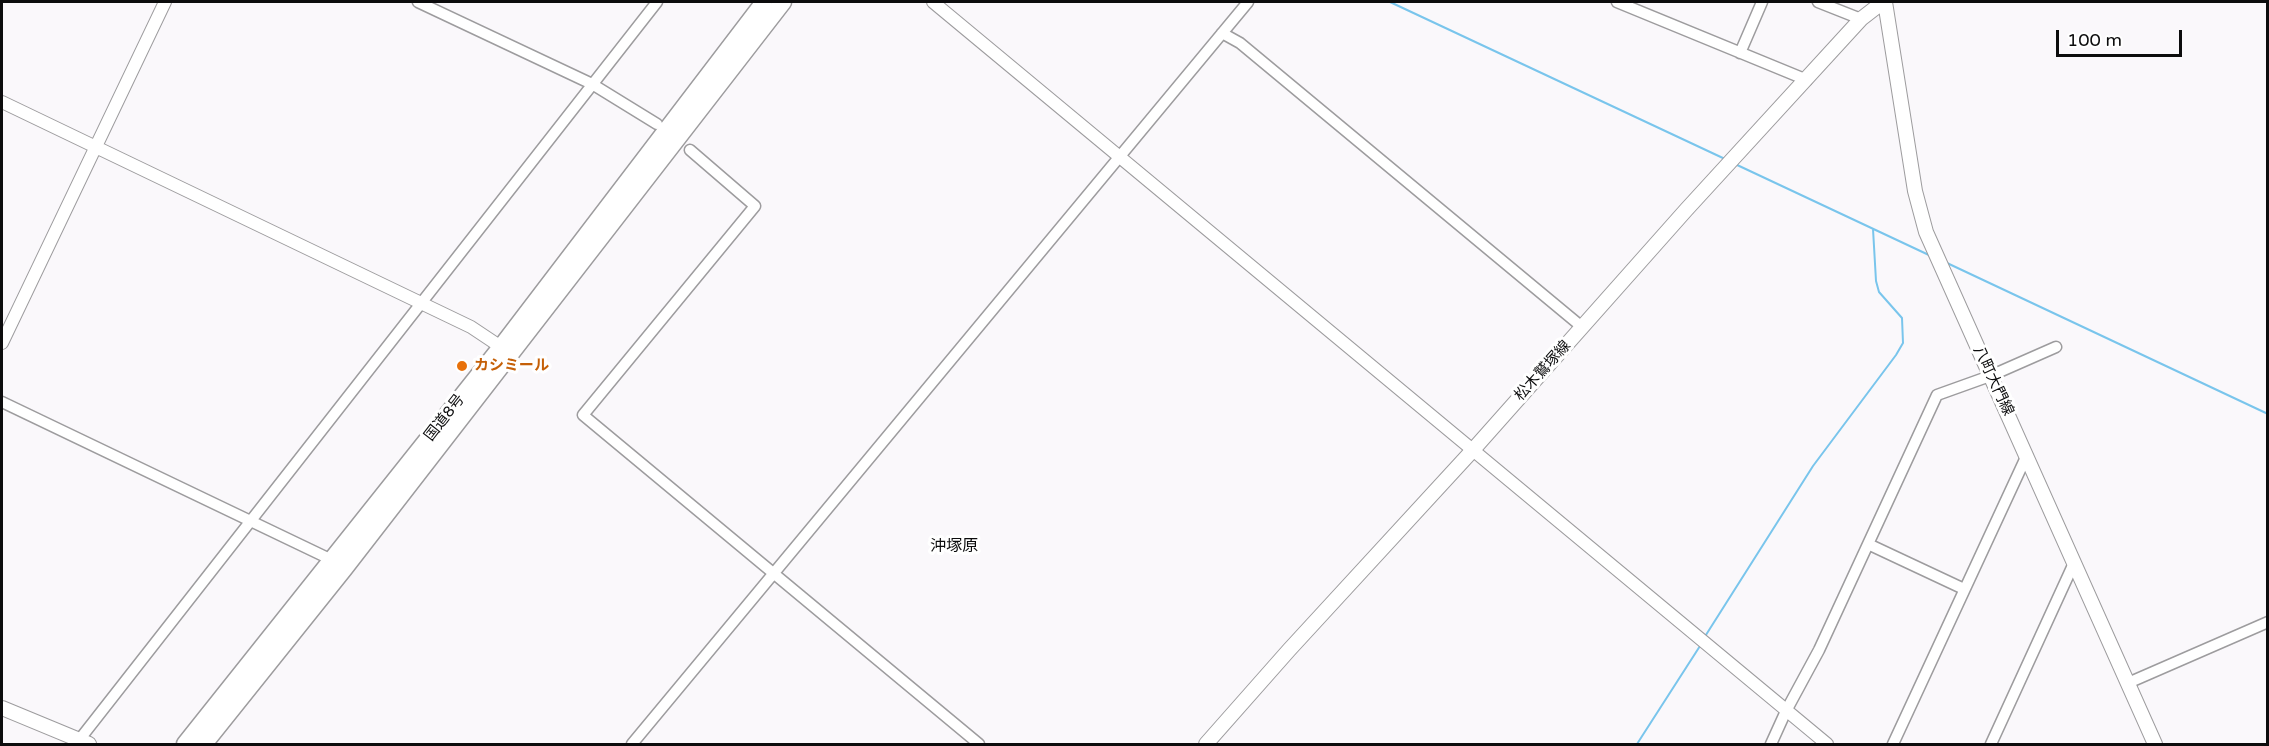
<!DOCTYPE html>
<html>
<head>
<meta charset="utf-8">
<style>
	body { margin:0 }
	#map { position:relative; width:2269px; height:746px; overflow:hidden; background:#faf8fb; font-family:"Varela Round",sans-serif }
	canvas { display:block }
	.frame { position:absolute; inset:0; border:3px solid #0c0c0d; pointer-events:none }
	.scale { position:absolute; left:2056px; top:30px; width:126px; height:27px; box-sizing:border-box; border:3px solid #0c0c0d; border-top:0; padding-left:8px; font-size:18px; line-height:21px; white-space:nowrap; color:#0c0c0d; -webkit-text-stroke:4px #fff; paint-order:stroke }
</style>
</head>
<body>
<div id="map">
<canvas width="2269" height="746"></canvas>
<div class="frame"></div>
<div class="scale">100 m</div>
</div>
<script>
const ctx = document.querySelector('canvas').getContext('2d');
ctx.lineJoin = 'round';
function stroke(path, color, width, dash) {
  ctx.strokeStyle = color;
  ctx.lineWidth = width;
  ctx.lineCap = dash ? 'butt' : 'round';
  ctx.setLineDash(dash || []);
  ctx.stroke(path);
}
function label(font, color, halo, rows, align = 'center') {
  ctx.font = font + ' "Varela Round","Noto Sans JP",sans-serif';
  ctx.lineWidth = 6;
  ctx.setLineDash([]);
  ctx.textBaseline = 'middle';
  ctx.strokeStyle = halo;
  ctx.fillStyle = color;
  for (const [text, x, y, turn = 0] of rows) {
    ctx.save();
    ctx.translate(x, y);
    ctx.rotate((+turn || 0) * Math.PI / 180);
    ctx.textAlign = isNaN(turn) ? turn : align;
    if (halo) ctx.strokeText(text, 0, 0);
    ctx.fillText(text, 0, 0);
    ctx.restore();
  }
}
const stream = new Path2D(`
	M 1390,2 L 1725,159
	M 1735,164 L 1931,256
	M 1947,263 L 2268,414
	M 1704,638 L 1813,466 L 1896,355 L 1903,343 L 1902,318 L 1879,292 L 1876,281 L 1873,229
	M 1637,744 L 1700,646`);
const minor = new Path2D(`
	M 418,2 L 592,84 L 657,124
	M 1617,2 L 1807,80
	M 1818,2 L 1861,19
	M 1222,33 L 1240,43 L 1582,327
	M 1740,53 L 1762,2
	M 690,150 L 755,206 L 583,415 L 979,744
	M 2,402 L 332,560
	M 1868,544 L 1964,589
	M 2128,683 L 2268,622
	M 76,744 L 657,2
	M 632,744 L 1248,2
	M 1771,744 L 1786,711 L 1819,650 L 1937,395 L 1990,376 L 2056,347
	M 1893,744 L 2027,455
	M 1991,744 L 2074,563`);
const tertiary = new Path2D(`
	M 933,2 L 1827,744
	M 2,102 L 471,327 L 501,347
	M 2,343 L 165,2`);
const secondary = new Path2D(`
	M 1885,2 L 1915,191 L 1926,232 L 2155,744
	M 2,708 L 89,744
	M 1206,744 L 1289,650 L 1472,451 L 1686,210 L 1861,19 L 1883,2`);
const trunk = new Path2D(`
	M 185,744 L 501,347 L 764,2
	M 204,744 L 344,569 L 783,2`);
const markers = [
	[462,366,6,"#e8710a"]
];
const foodNames = [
	["カシミール",474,366]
];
const streetNames = [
	["松木鷲塚線",1543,371,-48],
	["八町大門線",1993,381,65],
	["国道8号",445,418,-52]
];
const neighbourhoodNames = [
	["沖塚原",954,547]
];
stroke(stream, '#79c5ec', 2);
stroke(minor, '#9d9c9e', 13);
stroke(tertiary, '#9d9c9e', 14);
stroke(secondary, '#9d9c9e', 16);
stroke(trunk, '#9d9c9e', 19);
stroke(minor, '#fff', 10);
stroke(tertiary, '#fff', 12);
stroke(secondary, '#fff', 14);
stroke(trunk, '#fff', 16);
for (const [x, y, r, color] of markers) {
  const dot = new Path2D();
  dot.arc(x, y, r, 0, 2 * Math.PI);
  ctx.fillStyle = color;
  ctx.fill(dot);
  stroke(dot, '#fff', 2);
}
label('bold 15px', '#c56008', '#fff', foodNames, 'left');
label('15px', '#0c0c0d', '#fff', streetNames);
label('16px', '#0c0c0d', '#fff', neighbourhoodNames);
</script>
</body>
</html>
